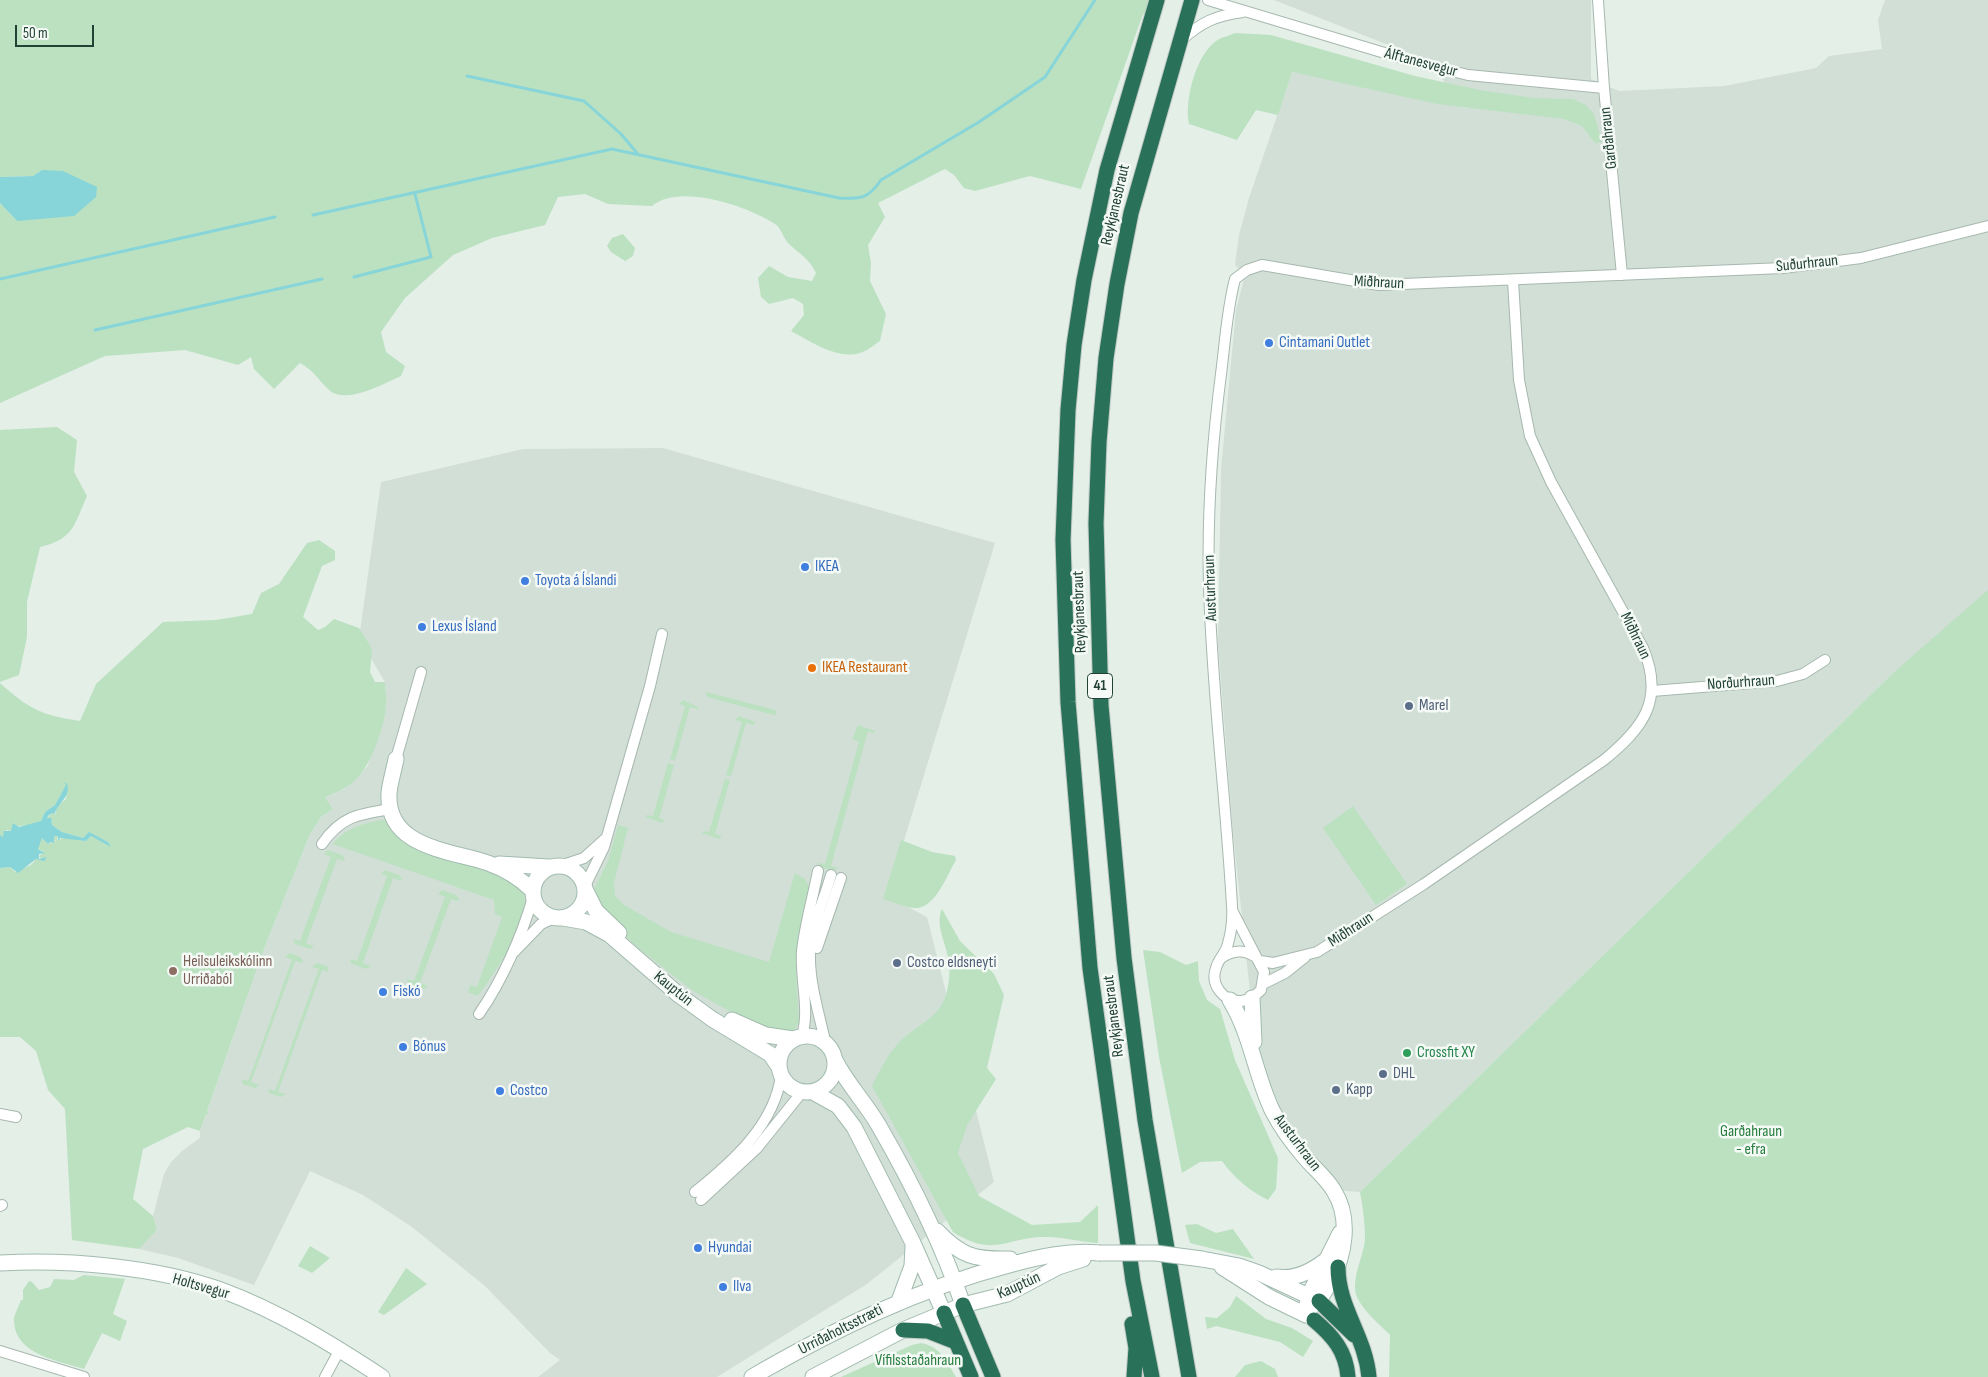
<!DOCTYPE html>
<html>
<head>
<meta charset="utf-8">
<style>
	body { margin:0 }
	#map { position:relative; width:1988px; height:1377px; overflow:hidden; background:#e4efe8; font-family:"Sofia Sans Condensed",sans-serif }
	canvas { display:block }
	.scale { position:absolute; left:15px; top:25px; width:79px; height:22px; box-sizing:border-box; border:2px solid #214235; border-top:0; padding-left:6px; font-size:15px; line-height:18px; white-space:nowrap; color:#214235; -webkit-text-stroke:4px #f5faf7; paint-order:stroke }
</style>
</head>
<body>
<div id="map">
<canvas width="1988" height="1377"></canvas>
<div class="scale">50 m</div>
</div>
<script>
const ctx = document.querySelector('canvas').getContext('2d');
ctx.lineJoin = 'round';
function fillPath(path, color) {
  ctx.fillStyle = color;
  ctx.fill(path, 'evenodd');
}
function stroke(path, color, width, dash) {
  ctx.strokeStyle = color;
  ctx.lineWidth = width;
  ctx.lineCap = dash ? 'butt' : 'round';
  ctx.setLineDash(dash || []);
  ctx.stroke(path);
}
function label(font, color, halo, rows, align = 'center') {
  ctx.font = font + ' "Sofia Sans Condensed",sans-serif';
  ctx.lineWidth = 5;
  ctx.setLineDash([]);
  ctx.textBaseline = 'middle';
  ctx.strokeStyle = halo;
  ctx.fillStyle = color;
  for (const [text, x, y, turn = 0] of rows) {
    ctx.save();
    ctx.translate(x, y);
    ctx.rotate((+turn || 0) * Math.PI / 180);
    ctx.textAlign = isNaN(turn) ? turn : align;
    if (halo) ctx.strokeText(text, 0, 0);
    ctx.fillText(text, 0, 0);
    ctx.restore();
  }
}
const built = new Path2D(`
	M 1274,0 L 1591,0 L 1591,79 L 1619,91 L 1724,86 L 1816,68 L 1829,56 L 1882,49 L 1878,20 L 1885,0 L 1988,0 L 1988,602 L 1892,674 L 1360,1192 L 1331,1190 L 1261,1082 L 1255,1039 L 1233,833 L 1218,644 L 1221,469 L 1236,310 L 1245,275 L 1235,265 L 1239,235 L 1249,198 L 1292,72 L 1468,108 L 1424,59 Z
	M 663,448 L 995,543 L 887,896 L 927,917 L 994,1182 L 867,1284 L 717,1377 L 538,1377 L 560,1360 L 550,1353 L 485,1286 L 412,1227 L 363,1195 L 310,1171 L 254,1285 L 178,1258 L 139,1249 L 157,1230 L 153,1216 L 164,1174 L 171,1162 L 182,1151 L 200,1138 L 200,1131 L 265,946 L 310,834 L 321,817 L 333,809 L 325,797 L 344,789 L 367,767 L 378,739 L 386,706 L 385,682 L 359,638 L 381,482 L 523,449 Z`);
const green = new Path2D(`
	M 0,0 L 1153,0 L 1148,15 L 1143,14 L 1081,189 L 1030,176 L 975,191 L 964,188 L 954,175 L 945,169 L 878,203 L 885,217 L 868,245 L 871,263 L 870,281 L 886,314 L 880,341 C 874,345 867,351 860,353 C 837,360 810,341 791,331 L 804,315 L 803,304 L 793,298 L 769,304 L 761,297 L 758,278 L 769,266 L 788,277 L 812,281 L 816,273 C 809,258 799,254 788,243 C 783,237 781,228 775,224 C 747,206 680,183 652,206 L 608,204 L 585,194 L 558,197 L 545,225 L 492,238 L 453,255 L 405,298 L 381,332 L 386,352 L 405,366 L 401,376 C 383,384 345,406 328,389 C 317,378 314,371 300,363 L 274,389 L 254,369 L 251,357 L 238,365 L 185,350 L 105,356 L 0,403 L 0,203 L 17,221 L 42,170 L 33,176 L 0,177 Z
	M 1235,33 L 1271,35 L 1415,76 L 1480,90 L 1534,98 L 1573,99 L 1586,105 L 1594,114 L 1602,142 L 1595,143 L 1582,126 L 1564,119 L 1437,104 L 1292,72 L 1278,115 L 1256,110 L 1237,140 L 1189,124 C 1184,101 1196,55 1216,41 C 1221,37 1229,36 1235,33 Z
	M 623,234 L 635,248 L 633,256 L 625,261 L 611,252 L 607,246 L 612,238 Z
	M 57,427 L 77,440 L 74,472 L 87,496 C 74,525 74,539 40,547 L 27,602 L 27,637 L 19,675 L 0,682 L 0,430 Z
	M 319,540 L 335,551 L 335,560 L 322,566 L 303,617 L 318,630 L 325,627 L 334,619 L 359,628 L 372,649 L 370,672 L 375,682 L 385,682 C 385,689 387,698 386,705 C 385,725 372,763 358,777 C 349,788 337,792 325,797 L 333,809 L 321,817 L 310,834 L 265,946 L 207,1111 L 209,1114 L 206,1114 L 200,1131 L 188,1127 L 143,1149 L 133,1199 L 153,1216 L 157,1230 L 139,1249 L 72,1240 L 65,1109 L 48,1090 L 36,1051 L 20,1037 L 0,1037 L 0,868 L 10,867 L 15,872 L 31,865 L 36,859 L 42,860 L 39,856 L 44,852 L 37,848 L 42,838 L 48,844 L 56,841 L 52,840 L 54,835 L 58,836 L 57,840 L 67,837 L 86,841 L 91,836 L 109,845 L 108,842 L 89,833 L 83,838 L 62,832 L 52,825 L 51,820 L 47,818 L 52,813 L 55,815 L 57,806 L 66,799 L 67,784 L 55,805 L 45,812 L 41,821 L 34,825 L 17,826 L 14,823 L 11,831 L 6,830 L 3,837 L 0,835 L 0,683 C 29,709 41,715 80,721 L 96,684 L 163,622 L 216,620 L 252,614 L 261,593 L 279,584 L 307,543 Z
	M 1988,590 L 1988,1377 L 1389,1377 L 1390,1335 C 1379,1324 1364,1312 1357,1297 C 1350,1280 1364,1256 1365,1239 C 1365,1223 1363,1208 1360,1192 L 1892,674 Z
	M 706,692 L 775,710 L 777,714 L 774,715 L 707,697 Z
	M 683,700 L 698,707 L 698,709 L 690,707 L 675,761 L 670,759 L 685,706 L 679,704 Z
	M 739,716 L 755,722 L 754,725 L 746,723 L 731,776 L 726,775 L 742,722 L 735,720 Z
	M 858,725 L 875,731 L 874,733 L 868,731 L 831,866 L 838,868 L 833,871 L 820,867 L 818,863 L 825,864 L 859,742 L 852,739 Z
	M 668,763 L 674,765 L 659,818 L 665,820 L 662,823 L 646,817 L 646,815 L 653,816 Z
	M 725,779 L 730,780 L 715,834 L 722,836 L 719,839 L 702,833 L 703,831 L 709,832 Z
	M 1353,806 L 1407,884 L 1376,905 L 1323,828 Z
	M 383,820 L 390,822 L 406,843 L 423,852 L 498,873 L 523,891 C 534,918 494,974 478,996 L 468,992 L 470,985 L 477,987 L 502,917 L 495,914 L 494,900 L 333,844 C 343,829 366,822 383,820 Z
	M 618,825 L 628,828 L 614,883 L 615,896 L 624,905 L 671,932 L 769,962 L 795,873 L 805,879 L 810,888 L 798,946 L 796,974 L 799,1022 L 795,1029 L 788,1034 L 753,1024 L 693,991 L 642,951 L 618,929 L 591,895 L 608,861 Z
	M 901,840 L 932,852 L 955,856 L 956,860 C 947,875 935,910 914,908 C 904,907 893,902 883,899 Z
	M 328,850 L 342,855 L 345,859 L 344,861 L 337,859 L 306,943 L 314,946 L 310,949 L 295,944 L 293,939 L 300,941 L 331,857 L 324,854 Z
	M 385,870 L 399,875 L 402,879 L 401,881 L 393,878 L 363,963 L 371,966 L 366,969 L 351,963 L 350,959 L 357,961 L 387,876 L 381,874 Z
	M 442,890 L 456,895 L 459,899 L 458,901 L 451,899 L 420,983 L 428,986 L 424,989 L 408,984 L 407,979 L 414,981 L 445,897 L 438,894 Z
	M 942,909 L 960,941 L 994,974 L 1004,995 L 987,1068 L 996,1079 L 967,1125 L 958,1153 L 979,1196 L 1032,1225 L 1080,1222 L 1098,1205 L 1098,1243 C 1081,1242 1064,1237 1047,1237 C 1008,1236 995,1259 953,1232 L 872,1086 C 879,1072 886,1058 896,1046 C 911,1027 939,1020 946,995 C 949,983 951,969 948,957 C 945,941 935,924 942,909 Z
	M 1143,950 L 1160,952 L 1186,965 L 1198,961 L 1199,981 L 1207,1000 L 1220,1009 L 1235,1060 L 1278,1158 L 1276,1189 L 1268,1200 C 1250,1191 1234,1178 1222,1161 L 1200,1162 L 1182,1173 L 1159,1057 Z
	M 290,953 L 300,957 L 303,961 L 302,963 L 295,961 L 251,1082 L 259,1085 L 255,1088 L 243,1084 L 241,1079 L 248,1081 L 251,1074 L 292,960 L 285,957 Z
	M 317,963 L 327,966 L 329,972 L 322,970 L 278,1092 L 286,1094 L 281,1097 L 269,1093 L 268,1089 L 275,1091 L 319,969 L 312,967 Z
	M 1197,1224 L 1216,1233 L 1233,1229 L 1254,1259 L 1190,1243 L 1185,1225 Z
	M 310,1246 L 330,1258 L 312,1273 L 298,1266 Z
	M 406,1268 L 427,1284 L 384,1315 L 378,1312 Z
	M 84,1275 L 125,1279 L 113,1314 L 127,1321 L 120,1341 L 102,1333 L 84,1369 C 59,1361 16,1355 14,1322 C 13,1316 19,1306 21,1300 L 23,1300 L 23,1290 L 29,1281 L 32,1282 L 39,1290 L 50,1287 L 54,1279 L 74,1280 Z
	M 1236,1296 L 1266,1319 L 1292,1328 L 1313,1341 L 1303,1357 L 1280,1342 L 1216,1326 L 1207,1329 L 1205,1317 L 1217,1318 L 1230,1307 Z
	M 921,1343 C 940,1346 947,1362 956,1377 L 841,1377 L 912,1345 Z
	M 1261,1361 L 1275,1369 L 1278,1377 L 1235,1377 L 1245,1365 Z`);
const water = new Path2D(`
	M 42,170 L 63,171 L 97,187 L 96,197 L 74,216 L 17,221 L 0,203 L 0,177 L 33,176 Z
	M 64,782 L 67,784 C 71,797 59,801 54,815 L 53,813 L 49,815 L 47,818 L 51,818 L 52,825 L 62,832 L 83,838 L 89,832 L 108,842 L 111,847 L 91,836 L 86,841 L 60,838 L 58,841 L 58,836 L 54,836 L 54,843 L 51,842 L 48,844 L 42,838 L 38,849 L 45,853 L 39,854 L 39,859 L 47,857 L 44,861 L 36,859 L 18,873 L 10,867 L 0,868 L 0,835 L 3,837 L 4,831 L 11,831 L 13,823 L 19,827 L 41,821 L 45,812 L 55,805 L 66,785 Z`);
const stream = new Path2D(`
	M 467,76 L 584,101 L 621,134 L 637,153
	M 313,215 L 612,149 L 839,198 C 861,199 868,199 881,180 L 979,122 L 1045,77 L 1095,0
	M 354,277 L 431,257 L 415,194
	M 0,279 L 275,217
	M 95,330 L 322,279`);
const street = new Path2D(`
	M 1208,0 L 1408,60 L 1468,75 L 1604,88
	M 1598,0 L 1604,88 L 1622,275
	M 1180,41 C 1202,22 1214,16 1243,12
	M 1652,691 L 1777,681 L 1803,674 L 1825,660
	M 396,759 L 421,672
	M 322,844 C 341,816 359,814 391,809
	M 563,865 L 584,858 L 605,839
	M 585,886 L 604,847 L 650,686 L 662,634
	M 1233,912 L 1264,972 L 1261,990 C 1255,996 1250,1000 1241,1001 C 1223,1002 1210,984 1216,968 C 1218,960 1224,955 1227,947 C 1231,934 1233,919 1232,906 C 1226,799 1212,693 1209,586 C 1207,516 1212,444 1221,374 C 1225,343 1227,309 1235,279 L 1247,270 L 1262,265 L 1379,285 L 1783,268 L 1861,258 L 1988,226
	M 817,948 L 841,878
	M 513,953 L 541,924 L 554,918
	M 1221,958 C 1233,950 1244,949 1256,957
	M 1260,961 L 1273,963 L 1317,952 L 1424,884 L 1604,760 C 1643,728 1665,700 1643,648 L 1551,482 L 1530,436 L 1519,380 L 1513,281
	M 1263,984 L 1285,973 L 1305,957
	M 479,1014 C 502,981 522,936 533,897
	M 802,1036 C 810,1009 800,980 802,951 C 805,924 813,897 818,871
	M 825,1041 C 819,1013 809,982 810,953 C 811,927 824,900 831,875
	M 0,1114 L 16,1117
	M 695,1192 C 731,1163 775,1125 781,1075
	M 701,1200 L 757,1148 L 802,1092
	M 0,1206 L 2,1205
	M 0,1351 L 84,1377
	M 325,1377 L 339,1351`);
const secondary = new Path2D(`
	M 396,759 C 394,770 390,782 389,793 C 386,848 450,850 488,863 C 505,869 520,878 533,891
	M 499,864 L 549,867
	M533 892a26 26 0 1 1 52 0a26 26 0 1 1-52 0Z
	M 585,889 L 596,911 L 619,933
	M 563,918 L 586,922 L 610,935 L 679,995 L 712,1019 L 770,1054 L 779,1067
	M 1252,998 L 1254,1042
	M 1230,1000 C 1251,1034 1255,1074 1272,1110 C 1281,1128 1293,1144 1307,1160 C 1316,1170 1327,1179 1334,1191 C 1351,1218 1345,1256 1330,1282 C 1322,1296 1316,1310 1298,1311
	M 732,1020 L 766,1035 L 793,1039
	M779 1064a28 28 0 1 1 56 0a28 28 0 1 1-56 0Z
	M 835,1060 C 847,1084 866,1103 879,1126 C 912,1183 942,1244 963,1305
	M 813,1092 L 838,1106 L 854,1127 L 913,1243 L 944,1313
	M 937,1231 C 961,1256 974,1260 1010,1259
	M 1202,1259 L 1239,1266 L 1259,1273 L 1319,1301
	M 0,1263 C 69,1259 156,1267 221,1290 C 278,1311 332,1344 382,1377
	M 1222,1267 L 1269,1297 L 1306,1315
	M 1276,1277 C 1295,1280 1311,1272 1326,1260
	M 899,1301 L 912,1266 L 913,1247
	M 1307,1305 L 1309,1295 L 1340,1233
	M 752,1377 C 833,1330 917,1289 1009,1265 C 1038,1257 1069,1250 1099,1253
	M 813,1377 L 903,1330 L 963,1305 L 1007,1294 L 1058,1267 L 1083,1259`);
const highway = new Path2D(`
	M 1338,1267 C 1338,1308 1365,1335 1369,1377
	M 1319,1301 L 1354,1335
	M 963,1305 L 993,1377
	M 944,1313 L 971,1377
	M 1314,1320 C 1333,1336 1346,1351 1348,1377
	M 1132,1324 L 1136,1348 L 1134,1377
	M 903,1330 L 928,1331 L 956,1342
	M 1152,1377 L 1133,1281 L 1090,968 L 1068,702 L 1063,540 L 1068,410 L 1074,345 L 1084,280 L 1107,170 L 1157,0
	M 1189,1377 L 1145,1120 L 1124,958 L 1101,706 L 1096,523 L 1099,442 L 1106,358 L 1117,284 L 1131,213 L 1192,0`);
const secondaryBridge = new Path2D(`
	M 1099,1253 L 1156,1253 L 1202,1259`);
const markers = [
	[1269,343,5,"#3f7fe0"],
	[805,567,5,"#3f7fe0"],
	[525,581,5,"#3f7fe0"],
	[422,627,5,"#3f7fe0"],
	[812,668,5,"#e8710a"],
	[1409,706,5,"#5c6f8a"],
	[897,963,5,"#5c6f8a"],
	[173,971,5,"#8d6e63"],
	[383,992,5,"#3f7fe0"],
	[403,1047,5,"#3f7fe0"],
	[1407,1053,5,"#2e9e5b"],
	[1383,1074,5,"#5c6f8a"],
	[1336,1090,5,"#5c6f8a"],
	[500,1091,5,"#3f7fe0"],
	[698,1248,5,"#3f7fe0"],
	[723,1287,5,"#3f7fe0"]
];
const shields = [
	[1100,686,25]
];
const shieldNames = [
	["41",1100,686]
];
const streetNames = [
	["Álftanesvegur",1421,63,15],
	["Garðahraun",1609,138,-96],
	["Reykjanesbraut",1116,205,-77],
	["Suðurhraun",1807,264,-6],
	["Miðhraun",1379,283,3],
	["Austurhraun",1211,588,-92],
	["Reykjanesbraut",1080,612,-92],
	["Miðhraun",1635,636,64],
	["Norðurhraun",1741,683,-4],
	["Miðhraun",1351,930,-33],
	["Kauptún",673,989,39],
	["Reykjanesbraut",1114,1016,-97],
	["Austurhraun",1297,1143,53],
	["Kauptún",1019,1286,-24],
	["Holtsvegur",201,1287,16],
	["Urriðaholtsstræti",841,1330,-27]
];
const shopNames = [
	["Cintamani Outlet",1279,343],
	["IKEA",815,567],
	["Toyota á Íslandi",535,581],
	["Lexus Ísland",432,627],
	["Fiskó",393,992],
	["Bónus",413,1047],
	["Costco",510,1091],
	["Hyundai",708,1248],
	["Ilva",733,1287]
];
const foodNames = [
	["IKEA Restaurant",822,668]
];
const serviceNames = [
	["Marel",1419,706],
	["Costco eldsneyti",907,963],
	["DHL",1393,1074],
	["Kapp",1346,1090]
];
const educationNames = [
	["Heilsuleikskólinn",183,962],
	["Urriðaból",183,980]
];
const leisureNames = [
	["Crossfit XY",1417,1053]
];
const parkNames = [
	["Garðahraun",1751,1132],
	["- efra",1751,1150],
	["Vífilsstaðahraun",918,1361]
];
fillPath(built, '#d2dfd7');
fillPath(green, '#bbe1c1');
fillPath(water, '#87d5d8');
stroke(stream, '#87d5d8', 3);
stroke(street, '#a6b8af', 12);
stroke(secondary, '#a1bbaf', 17);
stroke(highway, '#c1cac6', 17);
stroke(street, '#fff', 10);
stroke(secondary, '#fff', 15);
stroke(highway, '#2a715a', 15);
stroke(secondaryBridge, '#a1bbaf', 17, []);
stroke(secondaryBridge, '#fff', 15);
for (const [x, y, r, color] of markers) {
  const dot = new Path2D();
  dot.arc(x, y, r, 0, 2 * Math.PI);
  ctx.fillStyle = color;
  ctx.fill(dot);
  stroke(dot, '#f5faf7', 2);
}
for (const [x, y, w] of shields) {
  const box = new Path2D();
  box.roundRect(x - w / 2, y - 12.5, w, 25, 4);
  ctx.fillStyle = '#f5faf7';
  ctx.fill(box);
  stroke(box, '#214235', 1);
}
label('bold 15px', '#214235', null, shieldNames);
label('16px', '#214235', '#f5faf7', streetNames);
label('16px', '#366cbe', '#f5faf7', shopNames, 'left');
label('16px', '#c56008', '#f5faf7', foodNames, 'left');
label('16px', '#4e5e75', '#f5faf7', serviceNames, 'left');
label('16px', '#785e54', '#f5faf7', educationNames, 'left');
label('16px', '#27864d', '#f5faf7', leisureNames, 'left');
label('16px', '#277d3e', '#f5faf7', parkNames);
</script>
</body>
</html>
